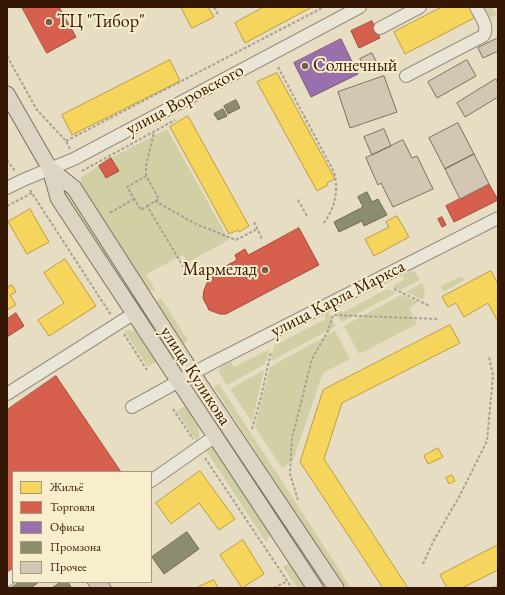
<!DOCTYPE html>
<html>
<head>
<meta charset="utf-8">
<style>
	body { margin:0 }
	#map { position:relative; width:505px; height:595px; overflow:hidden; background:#e6ddc3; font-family:"EB Garamond",serif }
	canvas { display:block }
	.frame { position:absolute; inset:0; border:8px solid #351706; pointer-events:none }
	.legend { position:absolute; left:12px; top:471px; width:140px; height:112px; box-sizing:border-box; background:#f8eece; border:1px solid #aa987e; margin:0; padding:5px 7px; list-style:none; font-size:12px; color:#351706 }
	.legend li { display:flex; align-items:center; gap:8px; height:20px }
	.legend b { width:20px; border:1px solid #aa987e }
</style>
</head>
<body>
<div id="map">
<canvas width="505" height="595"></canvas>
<div class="frame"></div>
<ul class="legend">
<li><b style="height:11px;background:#f6d55c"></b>Жильё</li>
<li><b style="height:11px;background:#d6604d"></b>Торговля</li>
<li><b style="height:11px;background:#9970ab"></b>Офисы</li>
<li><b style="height:11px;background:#8c8c6e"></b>Промзона</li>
<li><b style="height:11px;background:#d3c6b2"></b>Прочее</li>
</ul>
</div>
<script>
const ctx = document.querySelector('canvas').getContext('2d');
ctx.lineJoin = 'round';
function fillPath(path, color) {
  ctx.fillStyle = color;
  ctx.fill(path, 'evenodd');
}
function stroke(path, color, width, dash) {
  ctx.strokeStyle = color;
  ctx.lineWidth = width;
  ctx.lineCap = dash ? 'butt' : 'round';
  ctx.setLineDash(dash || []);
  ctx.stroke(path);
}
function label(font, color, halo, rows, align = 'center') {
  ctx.font = font + ' "EB Garamond",serif';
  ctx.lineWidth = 4;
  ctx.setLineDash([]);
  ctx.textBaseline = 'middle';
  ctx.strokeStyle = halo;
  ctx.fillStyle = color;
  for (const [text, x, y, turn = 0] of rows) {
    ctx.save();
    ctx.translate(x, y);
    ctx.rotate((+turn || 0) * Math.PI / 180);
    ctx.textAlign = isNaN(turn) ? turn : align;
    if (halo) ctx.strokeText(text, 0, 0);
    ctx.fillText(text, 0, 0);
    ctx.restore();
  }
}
const green = new Path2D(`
	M 480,7 L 492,7 L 497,15 L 489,18 Z
	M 167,129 L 229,240 L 188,262 L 183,255 L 146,274 L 155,290 L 149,291 L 81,183 L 81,177 L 99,166 L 107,178 L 118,171 L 111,158 Z
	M 65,185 L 172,352 L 167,355 L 58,189 Z
	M 411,271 L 416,273 L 420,280 L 400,290 L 392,287 L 404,280 L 402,276 Z
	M 459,277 L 464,279 L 463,281 L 445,291 L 442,290 L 441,286 Z
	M 422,283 L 425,291 L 423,300 L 406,292 Z
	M 387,289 L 396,293 L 342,322 L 336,312 L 338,306 L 342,313 Z
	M 401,295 L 418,302 L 409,309 L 417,324 L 359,354 L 344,326 Z
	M 161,298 L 188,340 L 183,344 L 156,302 Z
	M 324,313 L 328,313 L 336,326 L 271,361 L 274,346 L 326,319 Z
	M 124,330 L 135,331 L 156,362 L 148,367 Z
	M 335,331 L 350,359 L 323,373 L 293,460 L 282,468 L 255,427 L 270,367 Z
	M 270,349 L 265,364 L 227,385 L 218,371 L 222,366 L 231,362 L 234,367 Z
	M 264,370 L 252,422 L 230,389 Z
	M 219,384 L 351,588 L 344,588 L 214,387 Z
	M 201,394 L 327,585 L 323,588 L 197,397 Z
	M 185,406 C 193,418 204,428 197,442 L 177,411 Z
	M 211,446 L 215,447 L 271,534 L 266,542 L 205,449 Z
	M 290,563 L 306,588 L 297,588 L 283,567 Z`);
const homes = new Path2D(`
	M 181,7 L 208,7 L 214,17 L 192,28 Z
	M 264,7 L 312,7 L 245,43 L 235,23 Z
	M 442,7 L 471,7 L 476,17 L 405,54 L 394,32 Z
	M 170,60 L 180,81 L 72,135 L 62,115 Z
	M 277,73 L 335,179 L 327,183 L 328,185 L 317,191 L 257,82 Z
	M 188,116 L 249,226 L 239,232 L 238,230 L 229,234 L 170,127 Z
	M 30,209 L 49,242 L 27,254 L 8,222 Z
	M 397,216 L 409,237 L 374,256 L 365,239 L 389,227 L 386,222 Z
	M 65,259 L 96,306 L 49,336 L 38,320 L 64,303 L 44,273 Z
	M 491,271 L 498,284 L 498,322 L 488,303 L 464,317 L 456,303 L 448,307 L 442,297 Z
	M 12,285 L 16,292 L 10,295 L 16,305 L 7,310 L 7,288 Z
	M 450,325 L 460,343 L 342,403 L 324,459 L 408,588 L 383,588 L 300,462 L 323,390 Z
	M 438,448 L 443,457 L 428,464 L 424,456 Z
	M 200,471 L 235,519 L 219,530 L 199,503 L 171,524 L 156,503 Z
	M 452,475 L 455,481 L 449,484 L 446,478 Z
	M 243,540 L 264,574 L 242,588 L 220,555 Z
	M 498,545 L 498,570 L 462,588 L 447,588 L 440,575 Z
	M 214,580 L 218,588 L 197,588 L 198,587 Z`);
const shops = new Path2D(`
	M 22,7 L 59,7 L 76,37 L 47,53 Z
	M 372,21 L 380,38 L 359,48 L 351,31 Z
	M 111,158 L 119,171 L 106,178 L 99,166 Z
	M 489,184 L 498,200 L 454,222 L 446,206 Z
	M 442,217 L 446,225 L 442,227 L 438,219 Z
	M 299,228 L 319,265 L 226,314 L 220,314 L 209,310 L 203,298 L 204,290 L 207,283 L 213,279 L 211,274 L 237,260 L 235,255 L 245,249 L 248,255 Z
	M 16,313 L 24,326 L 7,337 L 7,319 Z
	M 56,376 L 121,472 L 13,472 L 13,568 L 7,572 L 7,410 Z`);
const offices = new Path2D(`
	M 341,39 L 358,74 L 311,97 L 294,63 Z`);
const industry = new Path2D(`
	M 236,100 L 240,108 L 228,114 L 224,106 Z
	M 223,109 L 227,116 L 218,120 L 214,114 Z
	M 367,192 L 372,202 L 378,199 L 387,215 L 364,226 L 362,221 L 339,232 L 334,222 L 363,207 L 358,197 Z
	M 187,532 L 199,549 L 164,574 L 152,557 Z
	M 20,582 L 39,582 L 31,588 L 11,588 Z
	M 61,582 L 68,582 L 71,587 L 52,588 Z`);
const building = new Path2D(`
	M 498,38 L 498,51 L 483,58 L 478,48 Z
	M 372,53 L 377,63 L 365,69 L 360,59 Z
	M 467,60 L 476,76 L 437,98 L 428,82 Z
	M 384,76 L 397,112 L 350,128 L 338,92 Z
	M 496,79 L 498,83 L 498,97 L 465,117 L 457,103 Z
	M 458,123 L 474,154 L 445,169 L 429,138 Z
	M 384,129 L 391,146 L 372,155 L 364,137 Z
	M 403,140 L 412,158 L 417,156 L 433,189 L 393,207 L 381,183 L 378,185 L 366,158 Z
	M 474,154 L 489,184 L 460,199 L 445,169 Z
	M 87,582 L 108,582 L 112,588 L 91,588 Z`);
const path = new Path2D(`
	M 214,7 L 219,16
	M 7,56 L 37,110 L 66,141 L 70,149
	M 278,67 L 334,172 C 339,190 335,209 323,224
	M 66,141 L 324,7
	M 7,160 L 15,171
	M 82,171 L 175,120
	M 146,176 L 146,166 L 154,132
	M 30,190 L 111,315
	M 298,200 L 307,216
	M 155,201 L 196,224 L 236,240 L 257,229
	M 7,206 L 32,193
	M 147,206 L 159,199 L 146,176 L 127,187 L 141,210 L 147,206 L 189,276
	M 110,213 L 134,199
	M 254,222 L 262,239
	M 394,289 L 430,306
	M 124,334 L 147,370
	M 173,409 L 193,439
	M 252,429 L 260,401 L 271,352
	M 205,458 L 292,588
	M 298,500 L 290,474 L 292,438 L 312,359 L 328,331 L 333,315 L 438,319
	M 423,564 L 434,540 L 459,497 L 487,441 L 493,375 L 489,357
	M 274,588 L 287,581
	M 492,588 L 498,585`);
const minor = new Path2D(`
	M 380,28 L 420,7
	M 406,76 L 483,36 C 490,27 480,16 476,7
	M 7,188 L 23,180 L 74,159 L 360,7
	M 7,394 L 133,314
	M 132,407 L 210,364 L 498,218
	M 151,481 L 214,437
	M 7,580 L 13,576`);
const major = new Path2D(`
	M 7,94 L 50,169 L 58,198 L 315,588
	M 50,169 L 74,188 L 193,374 L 336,588`);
const markers = [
	[49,22,4,"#735c48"],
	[305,66,4,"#735c48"],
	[265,270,4,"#735c48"]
];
const poiNames = [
	["ТЦ \"Тибор\"",57,22],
	["Солнечный",313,66],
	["Мармелад",257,270,"right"]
];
const streetNames = [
	["улица Воровского",185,100,-28],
	["улица Карла Маркса",338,299,-27],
	["улица Куликова",195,376,57]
];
fillPath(green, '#d1cfa4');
fillPath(homes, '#f6d55c');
stroke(homes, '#bc9c42', 1);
fillPath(shops, '#d6604d');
stroke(shops, '#a64a38', 1);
fillPath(offices, '#9970ab');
stroke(offices, '#7b557a', 1);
fillPath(industry, '#8c8c6e');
stroke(industry, '#72694f', 1);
fillPath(building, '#d3c6b2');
stroke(building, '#7c7263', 1);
stroke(minor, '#968d7d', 14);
stroke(major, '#7c7263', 17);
stroke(path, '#a7a094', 2, [3, 2]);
stroke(minor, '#e9e6d8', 12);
stroke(major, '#ddd5c3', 15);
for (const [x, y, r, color] of markers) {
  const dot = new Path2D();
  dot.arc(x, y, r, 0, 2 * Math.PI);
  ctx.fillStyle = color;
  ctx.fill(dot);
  stroke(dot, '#f8eece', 1.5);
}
label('18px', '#351706', '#f8eece', poiNames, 'left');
label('18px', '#351706', '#f8eece', streetNames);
</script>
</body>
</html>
